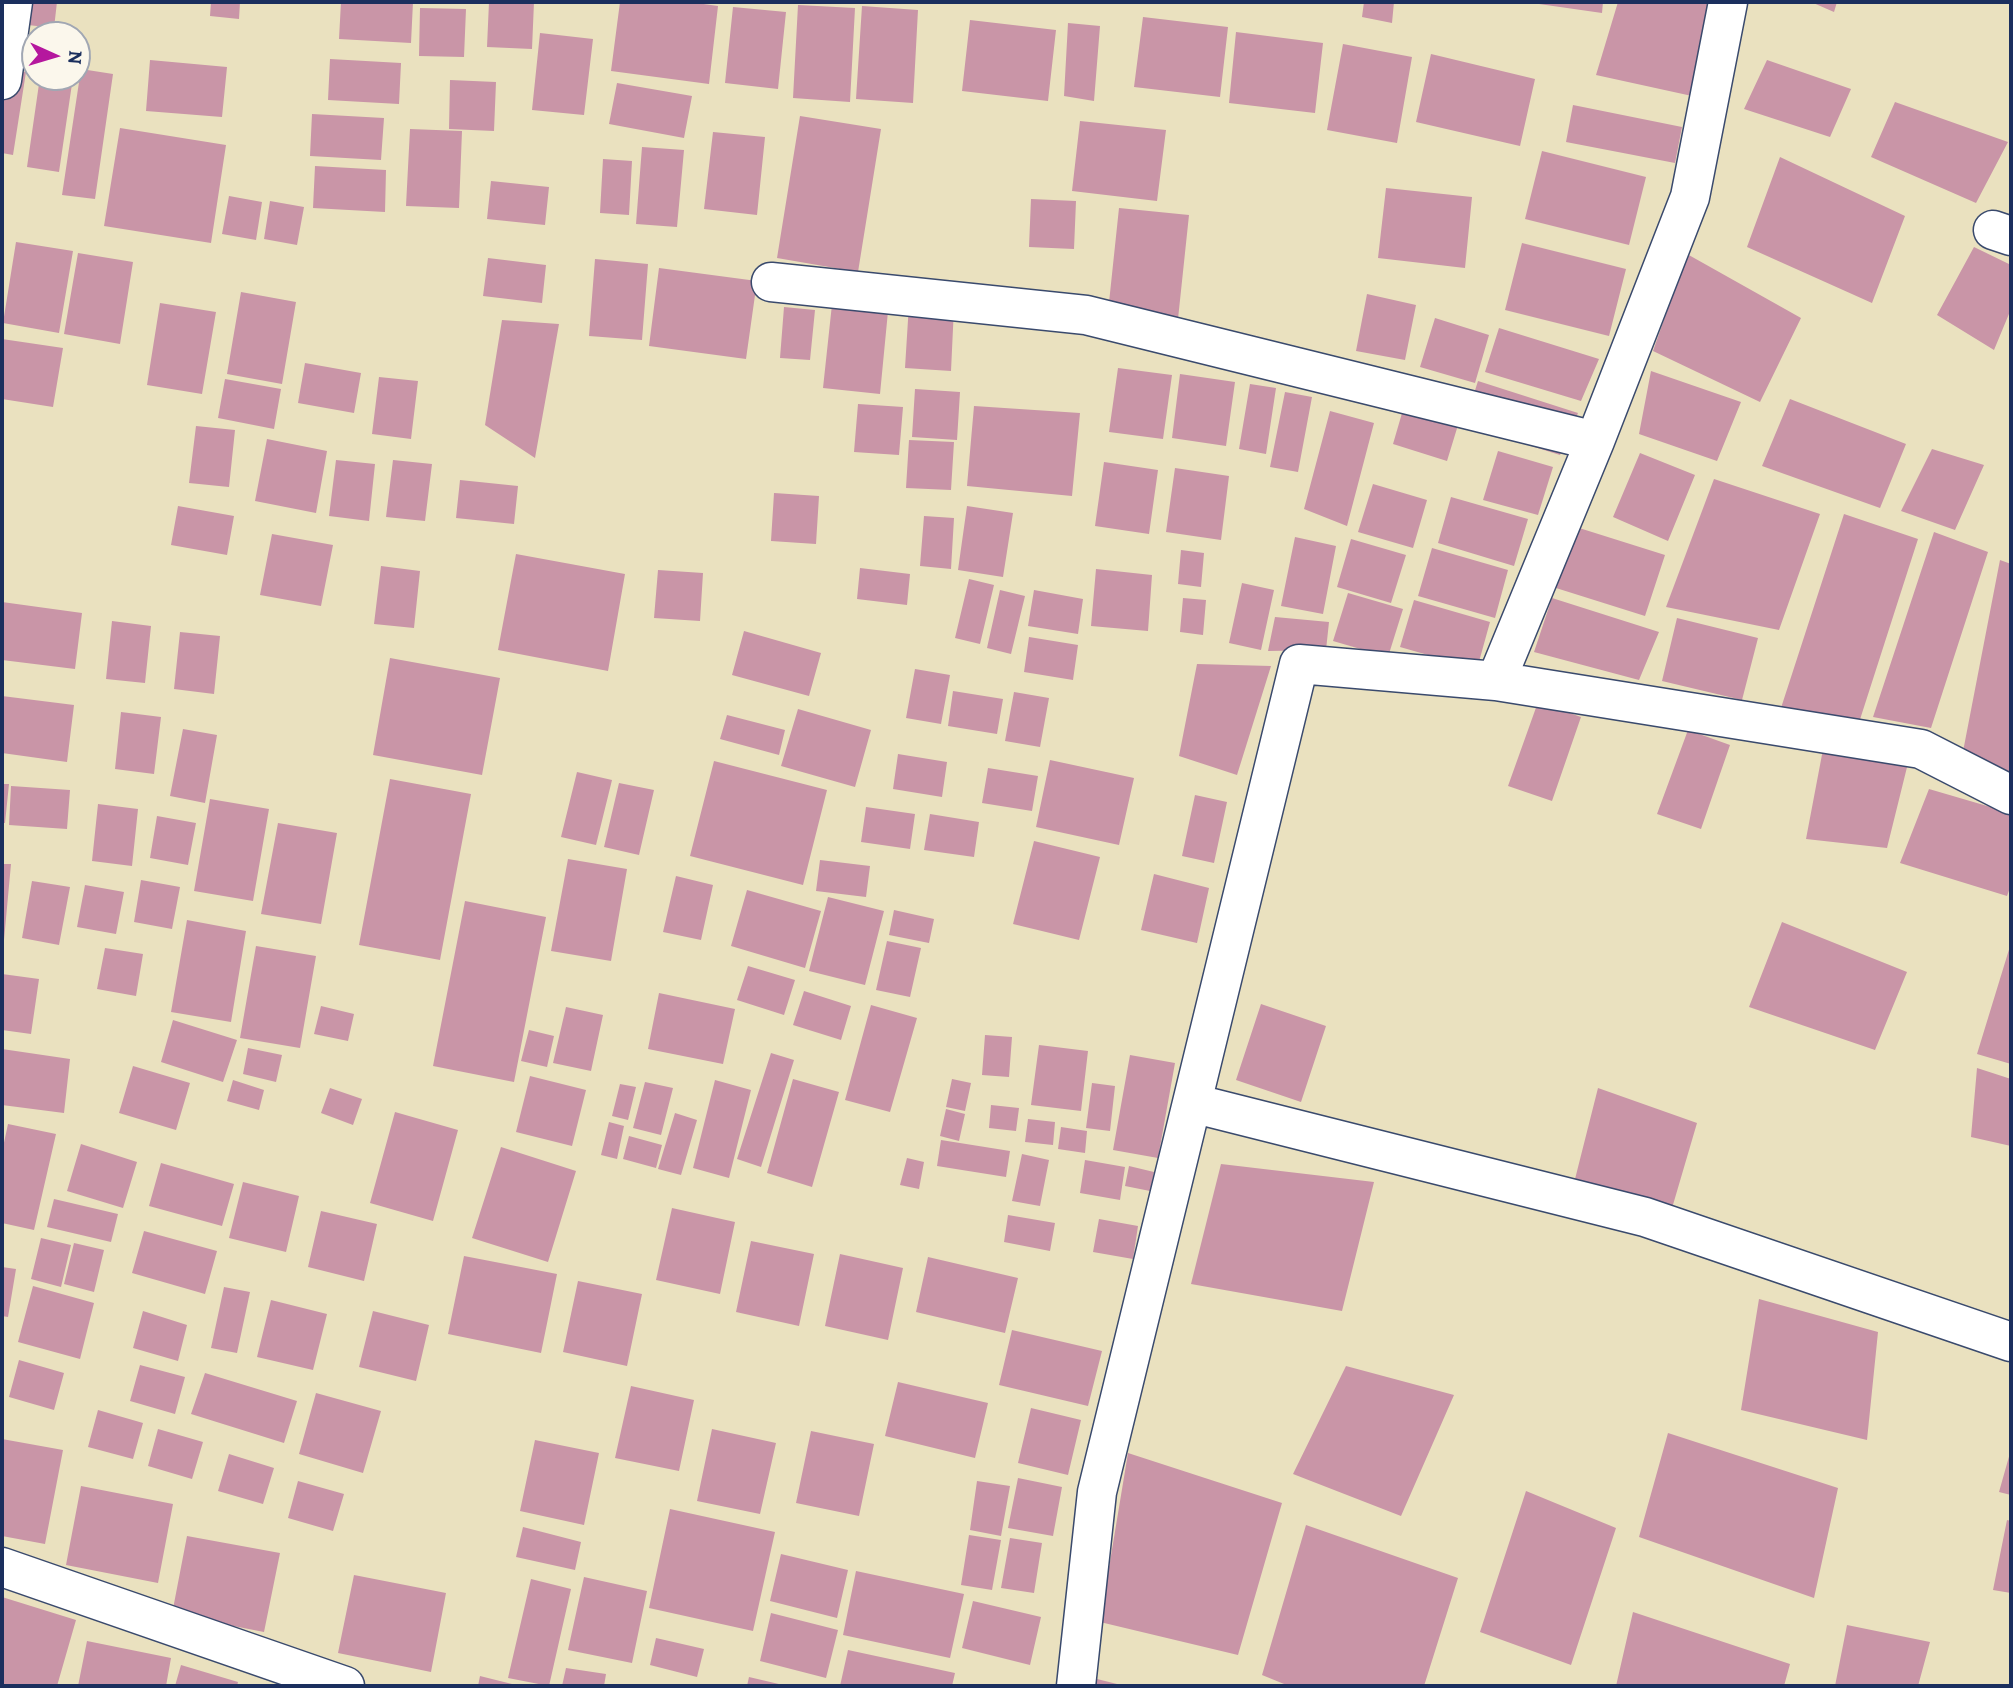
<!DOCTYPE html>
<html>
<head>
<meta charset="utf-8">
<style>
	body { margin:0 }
	#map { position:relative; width:2013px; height:1688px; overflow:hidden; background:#eae1bf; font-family:Alegreya,serif }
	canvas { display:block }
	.frame { position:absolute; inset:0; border:4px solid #1b2f5e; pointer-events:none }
	.north { position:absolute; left:21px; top:21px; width:70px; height:70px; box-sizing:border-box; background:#fbf7ec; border:2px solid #a1a7b3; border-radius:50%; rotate:94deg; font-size:19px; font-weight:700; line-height:28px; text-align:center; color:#1b2f5e }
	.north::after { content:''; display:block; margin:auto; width:24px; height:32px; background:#b5179e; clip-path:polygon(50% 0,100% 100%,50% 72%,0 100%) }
</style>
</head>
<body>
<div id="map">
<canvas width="2013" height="1688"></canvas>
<div class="frame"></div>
<div class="north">N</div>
</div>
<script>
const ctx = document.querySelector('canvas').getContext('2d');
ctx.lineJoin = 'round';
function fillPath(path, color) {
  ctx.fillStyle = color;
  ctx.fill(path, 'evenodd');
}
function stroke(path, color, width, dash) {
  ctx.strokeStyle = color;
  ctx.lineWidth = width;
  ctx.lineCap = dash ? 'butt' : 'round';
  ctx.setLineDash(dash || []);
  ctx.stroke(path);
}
const building = new Path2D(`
	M 2,2 L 57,2 L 54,28 L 2,22 Z
	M 211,2 L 240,2 L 239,19 L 210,16 Z
	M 341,2 L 413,2 L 411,43 L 339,39 Z
	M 489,2 L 534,2 L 532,49 L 487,47 Z
	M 620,2 L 689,2 L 718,6 L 709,84 L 611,71 Z
	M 1364,2 L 1394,2 L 1392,23 L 1362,17 Z
	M 1525,2 L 1603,2 L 1602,13 Z
	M 1618,2 L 1721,2 L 1692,96 L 1596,75 Z
	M 1811,2 L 1837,2 L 1834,12 Z
	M 798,5 L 855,8 L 850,102 L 793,98 Z
	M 862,6 L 918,10 L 913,103 L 856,99 Z
	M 733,7 L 786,12 L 778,89 L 725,83 Z
	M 420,8 L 466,9 L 464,57 L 419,56 Z
	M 1143,17 L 1228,27 L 1220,97 L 1134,87 Z
	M 970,20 L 1056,30 L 1048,101 L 962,91 Z
	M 1068,23 L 1100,26 L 1094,101 L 1064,96 Z
	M 1236,32 L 1323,43 L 1315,113 L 1229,103 Z
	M 540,33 L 593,39 L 584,115 L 532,110 Z
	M 1343,44 L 1412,57 L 1397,143 L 1327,130 Z
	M 1431,54 L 1535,79 L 1520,146 L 1416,122 Z
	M 330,59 L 401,63 L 399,104 L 328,100 Z
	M 150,60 L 227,67 L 222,117 L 146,111 Z
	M 1767,60 L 1851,89 L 1830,137 L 1744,109 Z
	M 2,69 L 26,72 L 13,155 L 2,153 Z
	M 81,69 L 113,74 L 95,199 L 62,195 Z
	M 40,77 L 73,77 L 59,172 L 27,167 Z
	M 450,80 L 496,82 L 494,131 L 449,129 Z
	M 617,83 L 692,96 L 684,138 L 609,124 Z
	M 1895,102 L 2008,142 L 1976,203 L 1871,157 Z
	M 1573,105 L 1682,127 L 1675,163 L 1566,142 Z
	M 312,114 L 384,118 L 381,160 L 310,156 Z
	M 800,116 L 881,129 L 858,272 L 777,258 Z
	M 1080,121 L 1166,130 L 1157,201 L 1072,191 Z
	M 120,128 L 226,145 L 211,243 L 104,226 Z
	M 410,129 L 462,131 L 459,208 L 406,206 Z
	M 713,132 L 765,137 L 757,215 L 704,209 Z
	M 642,147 L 684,150 L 677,227 L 636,224 Z
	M 1542,151 L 1646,177 L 1629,245 L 1525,219 Z
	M 1780,157 L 1905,216 L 1872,303 L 1747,247 Z
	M 603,159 L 632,161 L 629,215 L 600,213 Z
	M 315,166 L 386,170 L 385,212 L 313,208 Z
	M 491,181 L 549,187 L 545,225 L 487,219 Z
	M 1386,188 L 1472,197 L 1465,268 L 1378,258 Z
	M 229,196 L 262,202 L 256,240 L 222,234 Z
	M 1031,199 L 1076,201 L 1074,249 L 1029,247 Z
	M 270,201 L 304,207 L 297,245 L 264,239 Z
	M 1119,208 L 1189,215 L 1178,319 L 1108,312 Z
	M 16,242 L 73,251 L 59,333 L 3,323 Z
	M 1522,243 L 1626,269 L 1609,336 L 1505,310 Z
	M 1974,247 L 2011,265 L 2011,309 L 1994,350 L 1937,315 Z
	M 78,253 L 133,262 L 120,344 L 64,334 Z
	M 1687,254 L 1801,318 L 1760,402 L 1653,351 Z
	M 488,258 L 546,265 L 542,303 L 483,296 Z
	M 595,259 L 648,264 L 642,340 L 589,336 Z
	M 659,268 L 757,281 L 746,359 L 649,346 Z
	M 241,292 L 296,302 L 282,384 L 227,374 Z
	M 1367,294 L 1416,305 L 1405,360 L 1356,351 Z
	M 833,295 L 889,301 L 880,394 L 823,388 Z
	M 160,303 L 216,312 L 202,394 L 147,385 Z
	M 909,304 L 954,307 L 951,371 L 905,368 Z
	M 784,307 L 815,310 L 810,360 L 780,358 Z
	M 1435,318 L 1489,335 L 1475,383 L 1420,367 Z
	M 502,320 L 559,324 L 535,458 L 485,425 Z
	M 1499,328 L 1599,359 L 1581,401 L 1485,372 Z
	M 2,339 L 63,348 L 53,407 L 2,399 Z
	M 305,363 L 361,373 L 354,413 L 298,403 Z
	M 1118,368 L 1172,375 L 1163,439 L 1109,432 Z
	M 1651,371 L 1741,402 L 1717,461 L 1639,434 Z
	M 1180,374 L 1235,382 L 1226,446 L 1172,438 Z
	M 379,377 L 418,381 L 411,439 L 372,434 Z
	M 225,379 L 281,389 L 274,429 L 218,418 Z
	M 1478,381 L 1578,413 L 1560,455 L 1464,425 Z
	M 1250,384 L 1276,388 L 1266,454 L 1239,449 Z
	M 915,389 L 960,392 L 957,440 L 912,437 Z
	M 1285,392 L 1312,397 L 1298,472 L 1270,467 Z
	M 1407,396 L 1462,412 L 1447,461 L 1393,444 Z
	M 1790,399 L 1906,444 L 1880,508 L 1762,466 Z
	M 858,404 L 903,407 L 899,455 L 854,452 Z
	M 974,406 L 1080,413 L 1072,496 L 967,486 Z
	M 1330,411 L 1374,423 L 1347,526 L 1304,509 Z
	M 196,426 L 235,430 L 229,487 L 189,483 Z
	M 267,439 L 327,451 L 316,513 L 255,501 Z
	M 909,440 L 954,442 L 951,490 L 906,488 Z
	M 1932,449 L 1984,465 L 1955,530 L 1901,511 Z
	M 1498,451 L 1553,467 L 1538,515 L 1483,500 Z
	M 1640,453 L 1695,475 L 1668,541 L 1613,517 Z
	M 336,460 L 375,464 L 369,521 L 329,516 Z
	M 393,460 L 432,464 L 425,521 L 386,517 Z
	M 1104,462 L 1158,470 L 1149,534 L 1095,526 Z
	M 1175,468 L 1229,476 L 1221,540 L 1166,532 Z
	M 1714,479 L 1820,514 L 1779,630 L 1666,607 Z
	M 460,480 L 518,486 L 514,524 L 456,518 Z
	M 1373,484 L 1427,500 L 1413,548 L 1358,532 Z
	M 774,493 L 819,496 L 816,544 L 771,541 Z
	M 1451,497 L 1528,519 L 1514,566 L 1438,543 Z
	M 178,506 L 234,516 L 227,555 L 171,545 Z
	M 967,506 L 1013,513 L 1003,577 L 958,570 Z
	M 1844,514 L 1918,539 L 1855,735 L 1780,711 Z
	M 924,516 L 954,518 L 951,569 L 920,566 Z
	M 1576,527 L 1665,555 L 1645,616 L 1556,588 Z
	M 1934,532 L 1988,552 L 1931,728 L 1873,717 Z
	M 272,534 L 333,545 L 321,606 L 260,595 Z
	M 1295,537 L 1336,546 L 1323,614 L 1281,606 Z
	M 1351,539 L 1406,555 L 1391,603 L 1337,587 Z
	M 1432,548 L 1508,570 L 1495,618 L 1418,596 Z
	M 1181,550 L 1204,553 L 1201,587 L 1178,584 Z
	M 516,554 L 625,574 L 608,671 L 498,650 Z
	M 2000,560 L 2011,564 L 2011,781 L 1960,767 Z
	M 381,566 L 420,571 L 414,628 L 374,624 Z
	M 860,568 L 910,574 L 907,605 L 857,599 Z
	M 1096,569 L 1152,575 L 1148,631 L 1091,626 Z
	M 658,570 L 703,573 L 700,621 L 654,618 Z
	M 969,579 L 994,585 L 980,644 L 955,638 Z
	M 1242,583 L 1274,590 L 1261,650 L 1229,643 Z
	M 1000,590 L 1025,596 L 1011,654 L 987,648 Z
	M 1034,590 L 1083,599 L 1078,634 L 1028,626 Z
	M 1348,593 L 1403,609 L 1388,657 L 1333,641 Z
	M 1183,598 L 1206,600 L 1203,635 L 1180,632 Z
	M 1552,598 L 1659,632 L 1639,680 L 1534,652 Z
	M 1414,600 L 1490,622 L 1477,669 L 1400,647 Z
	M 2,602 L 82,613 L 75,669 L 2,660 Z
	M 1275,617 L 1329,622 L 1326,650 L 1268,651 Z
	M 1677,618 L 1758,638 L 1742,700 L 1662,681 Z
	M 112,621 L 151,626 L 145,683 L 106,679 Z
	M 744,631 L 821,653 L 809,696 L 732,675 Z
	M 180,632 L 220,636 L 214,694 L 174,689 Z
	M 1029,637 L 1078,645 L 1073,680 L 1024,672 Z
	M 390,658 L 500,678 L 482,775 L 373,755 Z
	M 1197,664 L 1271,666 L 1237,775 L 1179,756 Z
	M 915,669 L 950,675 L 941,724 L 906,718 Z
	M 953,691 L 1003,699 L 997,734 L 948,726 Z
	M 1014,692 L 1049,698 L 1040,747 L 1005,741 Z
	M 2,696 L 74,705 L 67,762 L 2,753 Z
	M 1538,702 L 1581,717 L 1552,801 L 1508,786 Z
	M 798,709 L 871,730 L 855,787 L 781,766 Z
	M 121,712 L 161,717 L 154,774 L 115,769 Z
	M 727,715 L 785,730 L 779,755 L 720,739 Z
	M 183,729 L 217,735 L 205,803 L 170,796 Z
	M 1688,730 L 1730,745 L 1701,829 L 1657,814 Z
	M 1824,744 L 1911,751 L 1887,848 L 1806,839 Z
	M 898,754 L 947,762 L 942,797 L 893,789 Z
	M 1050,760 L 1134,778 L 1119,845 L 1036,827 Z
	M 714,761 L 827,790 L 803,885 L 690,856 Z
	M 988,768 L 1038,776 L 1032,811 L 982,803 Z
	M 577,772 L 612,780 L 596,845 L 561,837 Z
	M 390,779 L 471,794 L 440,960 L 359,945 Z
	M 619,783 L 654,790 L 639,855 L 604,847 Z
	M 2,784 L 9,784 L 5,823 L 2,823 Z
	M 11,786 L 70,790 L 67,829 L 9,825 Z
	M 1929,789 L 2011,813 L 2011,885 L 2007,896 L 1900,863 Z
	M 1195,795 L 1227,802 L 1214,863 L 1182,856 Z
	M 210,799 L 269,809 L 253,901 L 194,891 Z
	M 98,804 L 138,809 L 132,866 L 92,861 Z
	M 866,807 L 915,814 L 910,849 L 861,842 Z
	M 930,814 L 979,822 L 974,857 L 924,850 Z
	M 157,816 L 196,823 L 188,865 L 150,858 Z
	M 278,823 L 337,833 L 321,924 L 261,914 Z
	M 1034,841 L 1100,857 L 1079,940 L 1013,924 Z
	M 568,859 L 627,869 L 611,961 L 551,951 Z
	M 820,860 L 870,866 L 866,897 L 816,891 Z
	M 2,864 L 11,864 L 4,940 L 2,940 Z
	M 1154,874 L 1209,888 L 1197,943 L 1141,930 Z
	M 676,876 L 713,885 L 701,940 L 663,932 Z
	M 141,880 L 180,887 L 172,929 L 134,922 Z
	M 32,881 L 70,887 L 59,945 L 22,938 Z
	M 85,885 L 124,892 L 116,934 L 77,927 Z
	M 747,890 L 821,911 L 805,968 L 731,946 Z
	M 828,897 L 884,911 L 865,985 L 809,971 Z
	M 465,901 L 546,917 L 514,1082 L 433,1066 Z
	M 894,910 L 934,919 L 929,943 L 889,935 Z
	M 187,920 L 246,931 L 231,1022 L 171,1012 Z
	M 1782,922 L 1907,972 L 1875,1050 L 1749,1007 Z
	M 887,941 L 921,948 L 910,997 L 876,990 Z
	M 2011,943 L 2011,1064 L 1977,1054 Z
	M 256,946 L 316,956 L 300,1048 L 240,1038 Z
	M 105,948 L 143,954 L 136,996 L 97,989 Z
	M 748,966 L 795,980 L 784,1015 L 737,1000 Z
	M 2,974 L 39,979 L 31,1034 L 2,1030 Z
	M 804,991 L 851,1006 L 841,1040 L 793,1025 Z
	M 659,993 L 735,1009 L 723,1064 L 648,1049 Z
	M 1261,1004 L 1326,1026 L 1301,1102 L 1236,1080 Z
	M 871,1005 L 917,1018 L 890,1112 L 845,1100 Z
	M 321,1006 L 354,1014 L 348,1041 L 314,1034 Z
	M 566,1007 L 603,1015 L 591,1071 L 553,1063 Z
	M 173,1020 L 237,1040 L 223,1082 L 161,1062 Z
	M 529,1030 L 554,1036 L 547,1067 L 521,1061 Z
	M 985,1035 L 1012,1037 L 1009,1077 L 982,1075 Z
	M 1039,1045 L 1088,1051 L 1081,1111 L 1031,1105 Z
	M 248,1048 L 282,1055 L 276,1082 L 243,1074 Z
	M 2,1049 L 70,1059 L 64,1113 L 2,1105 Z
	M 771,1053 L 794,1060 L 761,1167 L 737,1159 Z
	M 1130,1055 L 1175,1063 L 1158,1158 L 1113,1150 Z
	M 133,1066 L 190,1083 L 176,1130 L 119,1113 Z
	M 1977,1068 L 2011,1079 L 2011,1146 L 1971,1137 Z
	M 530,1076 L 586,1090 L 572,1146 L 516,1132 Z
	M 793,1079 L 839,1092 L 812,1187 L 767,1173 Z
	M 952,1079 L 971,1083 L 965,1111 L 946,1107 Z
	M 233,1080 L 264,1090 L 259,1110 L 227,1101 Z
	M 715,1080 L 751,1090 L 729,1178 L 693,1168 Z
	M 645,1082 L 673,1088 L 661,1135 L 633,1128 Z
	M 1092,1083 L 1115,1086 L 1110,1131 L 1086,1128 Z
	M 620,1084 L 636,1087 L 628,1120 L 612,1116 Z
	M 330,1088 L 362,1099 L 353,1125 L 321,1113 Z
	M 1598,1088 L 1697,1123 L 1670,1215 L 1572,1191 Z
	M 991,1105 L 1019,1108 L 1016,1131 L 989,1128 Z
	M 946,1109 L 965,1114 L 959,1141 L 940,1136 Z
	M 395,1112 L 458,1130 L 433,1221 L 370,1203 Z
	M 675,1113 L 697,1120 L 681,1175 L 658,1169 Z
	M 1028,1119 L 1055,1122 L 1053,1145 L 1025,1142 Z
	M 609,1122 L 624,1126 L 617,1159 L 601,1155 Z
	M 8,1124 L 56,1134 L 34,1230 L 2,1223 L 2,1152 Z
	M 1061,1127 L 1087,1131 L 1085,1153 L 1058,1149 Z
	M 629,1136 L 662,1145 L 656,1168 L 623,1159 Z
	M 941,1140 L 1010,1151 L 1006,1177 L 937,1166 Z
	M 81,1144 L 137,1162 L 123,1208 L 67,1191 Z
	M 501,1147 L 576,1171 L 548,1262 L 472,1238 Z
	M 1022,1154 L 1049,1160 L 1040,1206 L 1012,1201 Z
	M 907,1158 L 924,1162 L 919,1189 L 900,1185 Z
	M 1085,1160 L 1125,1167 L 1120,1200 L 1080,1193 Z
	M 161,1163 L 234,1184 L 222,1226 L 149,1206 Z
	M 1221,1164 L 1374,1182 L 1342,1311 L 1191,1284 Z
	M 1129,1166 L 1154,1172 L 1150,1191 L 1125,1186 Z
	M 243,1182 L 299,1196 L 286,1252 L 229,1238 Z
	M 54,1199 L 118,1214 L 111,1242 L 47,1227 Z
	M 672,1208 L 735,1222 L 720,1294 L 656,1280 Z
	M 321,1211 L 377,1224 L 364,1281 L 308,1267 Z
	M 1008,1215 L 1055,1223 L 1050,1251 L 1004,1242 Z
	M 1099,1219 L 1138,1226 L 1133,1259 L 1093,1252 Z
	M 144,1231 L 217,1251 L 205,1294 L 132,1273 Z
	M 41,1238 L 71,1245 L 61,1287 L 31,1279 Z
	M 751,1241 L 814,1254 L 799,1326 L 736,1312 Z
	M 74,1243 L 104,1250 L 94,1292 L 64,1284 Z
	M 840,1254 L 903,1268 L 888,1340 L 825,1326 Z
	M 464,1256 L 557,1274 L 541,1353 L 448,1334 Z
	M 928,1257 L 1018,1278 L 1005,1333 L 916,1312 Z
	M 2,1267 L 16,1269 L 8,1317 L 2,1316 Z
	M 578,1281 L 642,1294 L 627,1366 L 563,1352 Z
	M 33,1286 L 94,1303 L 80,1359 L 18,1342 Z
	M 224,1287 L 250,1292 L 237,1353 L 211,1348 Z
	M 1759,1299 L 1878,1332 L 1867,1440 L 1741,1410 Z
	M 271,1300 L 327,1314 L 313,1370 L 257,1357 Z
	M 143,1311 L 187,1325 L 178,1361 L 133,1348 Z
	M 373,1311 L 429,1325 L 416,1381 L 359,1367 Z
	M 1012,1330 L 1102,1351 L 1088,1406 L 999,1385 Z
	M 19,1360 L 64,1373 L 54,1410 L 9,1397 Z
	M 140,1365 L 185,1377 L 175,1414 L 130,1401 Z
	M 1346,1366 L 1454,1395 L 1401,1516 L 1293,1474 Z
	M 205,1373 L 297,1401 L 284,1443 L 191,1414 Z
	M 898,1382 L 988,1403 L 975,1458 L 885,1436 Z
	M 631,1386 L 694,1400 L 679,1471 L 615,1458 Z
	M 316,1393 L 381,1411 L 363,1473 L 299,1454 Z
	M 1031,1408 L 1081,1420 L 1068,1475 L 1018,1463 Z
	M 98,1410 L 143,1423 L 133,1459 L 88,1447 Z
	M 158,1429 L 203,1442 L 192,1479 L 148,1466 Z
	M 712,1429 L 776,1443 L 760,1514 L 697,1501 Z
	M 811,1431 L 874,1444 L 859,1516 L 796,1503 Z
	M 1668,1433 L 1838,1488 L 1814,1598 L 1639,1537 Z
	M 2,1439 L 63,1450 L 45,1544 L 2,1536 Z
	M 535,1440 L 599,1453 L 584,1525 L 520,1511 Z
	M 1128,1453 L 1282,1503 L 1238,1655 L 1100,1622 Z
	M 2010,1453 L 2011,1453 L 2011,1495 L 1999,1492 Z
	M 229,1454 L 274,1468 L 263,1504 L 218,1491 Z
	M 1018,1478 L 1062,1487 L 1053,1536 L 1008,1528 Z
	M 298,1481 L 344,1494 L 333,1531 L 288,1518 Z
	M 977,1481 L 1010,1486 L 1001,1536 L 970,1530 Z
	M 81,1486 L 173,1504 L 158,1583 L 66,1565 Z
	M 1526,1491 L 1616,1528 L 1571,1665 L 1480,1632 Z
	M 670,1509 L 775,1532 L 753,1631 L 649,1608 Z
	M 2007,1520 L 2011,1521 L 2011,1593 L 1993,1590 Z
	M 1306,1525 L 1458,1578 L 1424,1686 L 1289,1686 L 1262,1675 Z
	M 523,1527 L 581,1542 L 575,1570 L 516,1557 Z
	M 969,1535 L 1001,1540 L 992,1590 L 961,1585 Z
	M 187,1536 L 280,1553 L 264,1632 L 172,1614 Z
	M 1010,1538 L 1042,1543 L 1034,1593 L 1001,1588 Z
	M 781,1554 L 848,1570 L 837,1618 L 770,1601 Z
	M 856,1571 L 964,1594 L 950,1658 L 843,1635 Z
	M 354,1575 L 446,1593 L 431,1672 L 338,1653 Z
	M 584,1577 L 647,1591 L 632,1663 L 568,1650 Z
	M 531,1579 L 571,1589 L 549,1686 L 508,1678 Z
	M 2,1597 L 76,1620 L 57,1686 L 2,1686 Z
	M 973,1601 L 1041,1617 L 1030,1665 L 962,1648 Z
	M 1633,1612 L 1790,1664 L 1784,1686 L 1616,1686 Z
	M 771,1613 L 838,1630 L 826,1678 L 760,1661 Z
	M 1847,1625 L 1930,1642 L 1918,1686 L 1835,1686 Z
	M 656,1638 L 704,1649 L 697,1677 L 650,1665 Z
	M 87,1641 L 171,1658 L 166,1686 L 78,1686 Z
	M 848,1650 L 955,1673 L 952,1686 L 840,1686 Z
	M 181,1665 L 238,1682 L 237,1686 L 175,1686 Z
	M 566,1668 L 606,1674 L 604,1686 L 562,1686 Z
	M 480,1676 L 516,1685 L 515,1686 L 478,1686 Z
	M 749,1677 L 783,1685 L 783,1686 L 747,1686 Z
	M 1089,1677 L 1121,1685 L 1121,1686 L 1089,1686 Z`);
const minor = new Path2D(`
	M 2,80 L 13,2
	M 1993,230 L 2011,236
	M 771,282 L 1086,315 L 1595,441
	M 1496,681 L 1595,441 L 1690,197 L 1728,2
	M 1192,1103 L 1645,1217 L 2011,1342
	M 2,1567 L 345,1686
	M 1076,1686 L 1097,1492 L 1299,664 L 1496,681 L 1921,749 L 2011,795`);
fillPath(building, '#c995a7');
stroke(minor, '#3a4a6d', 41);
stroke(minor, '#fff', 38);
</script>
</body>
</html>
